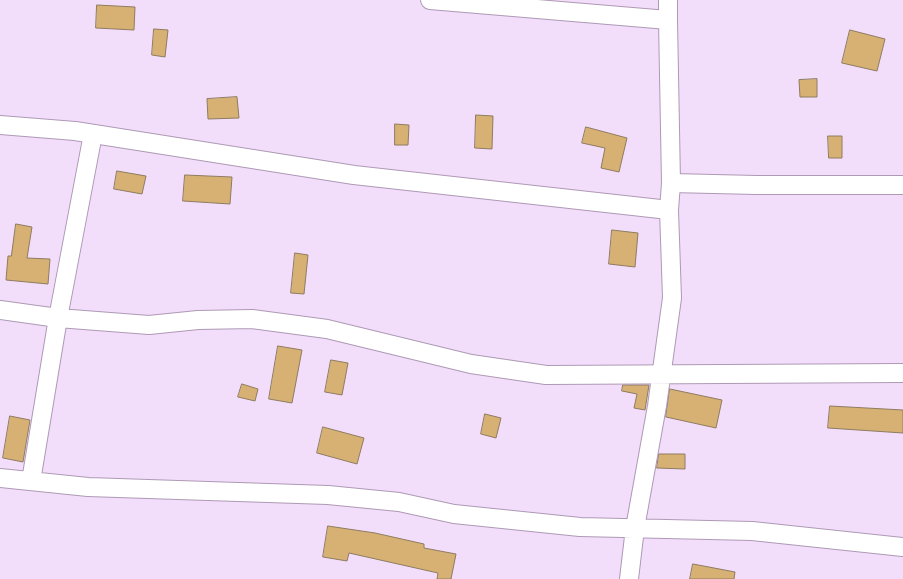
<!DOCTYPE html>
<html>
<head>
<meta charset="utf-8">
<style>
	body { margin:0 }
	canvas { display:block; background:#f2ddfa }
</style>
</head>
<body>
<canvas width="903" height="579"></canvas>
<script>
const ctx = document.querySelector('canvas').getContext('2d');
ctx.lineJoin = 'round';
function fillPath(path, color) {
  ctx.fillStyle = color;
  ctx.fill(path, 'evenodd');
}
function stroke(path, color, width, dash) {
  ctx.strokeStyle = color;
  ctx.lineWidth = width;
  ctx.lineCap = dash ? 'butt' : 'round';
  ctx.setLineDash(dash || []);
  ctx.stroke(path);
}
const building = new Path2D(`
	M 97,5 L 135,7 L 134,30 L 96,28 Z
	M 154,29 L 168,30 L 165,57 L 152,55 Z
	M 850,30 L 885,39 L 877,71 L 842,63 Z
	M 817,79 L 817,97 L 800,97 L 799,80 Z
	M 237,97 L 239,118 L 208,119 L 207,99 Z
	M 476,115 L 493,116 L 492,149 L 475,148 Z
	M 395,124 L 409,125 L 408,145 L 395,145 Z
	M 586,127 L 627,138 L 619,172 L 601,168 L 605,148 L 582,143 Z
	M 828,136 L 842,136 L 842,158 L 829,158 Z
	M 117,171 L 146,176 L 142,194 L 114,189 Z
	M 185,175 L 232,177 L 230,204 L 183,201 Z
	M 16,224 L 32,227 L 27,258 L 50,259 L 48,284 L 6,280 L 8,256 L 11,256 Z
	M 612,230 L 638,233 L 635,267 L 609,264 Z
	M 295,253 L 308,255 L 304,294 L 291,293 Z
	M 278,346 L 302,350 L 292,403 L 269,399 Z
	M 331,360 L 348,363 L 342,395 L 325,392 Z
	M 242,384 L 258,389 L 255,401 L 238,397 Z
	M 623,385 L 649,385 L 645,410 L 634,408 L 637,394 L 622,391 Z
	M 670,389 L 722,400 L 716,428 L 666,417 Z
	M 830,406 L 903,410 L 903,433 L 828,428 Z
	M 485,414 L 501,418 L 496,438 L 481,434 Z
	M 10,416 L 30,420 L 23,462 L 3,458 Z
	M 323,427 L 364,438 L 357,464 L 317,453 Z
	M 659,454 L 685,454 L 685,469 L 657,468 Z
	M 328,526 L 375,533 L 424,544 L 424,548 L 456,554 L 451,579 L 437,579 L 438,573 L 349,553 L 347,561 L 323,557 Z
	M 693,564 L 735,572 L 734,579 L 690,579 Z`);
const minor = new Path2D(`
	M 668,20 L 668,0
	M 0,125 L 75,131 L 354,175 L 669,210 L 671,183 L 668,20 L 430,0
	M 671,183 L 756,185 L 903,185
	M 0,310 L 58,318 L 93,134
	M 0,478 L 88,487 L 328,495 L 399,502 L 454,514 L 580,527 L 752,531 L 903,547
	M 31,481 L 58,318 L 149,325 L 198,320 L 252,319 L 327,329 L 471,364 L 546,375 L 903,373
	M 629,579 L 635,528 L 657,406 L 672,298 L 669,210`);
fillPath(building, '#d7b074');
stroke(building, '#8e7c60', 1);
stroke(minor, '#ae9ab5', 20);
stroke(minor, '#fff', 18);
</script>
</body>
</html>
